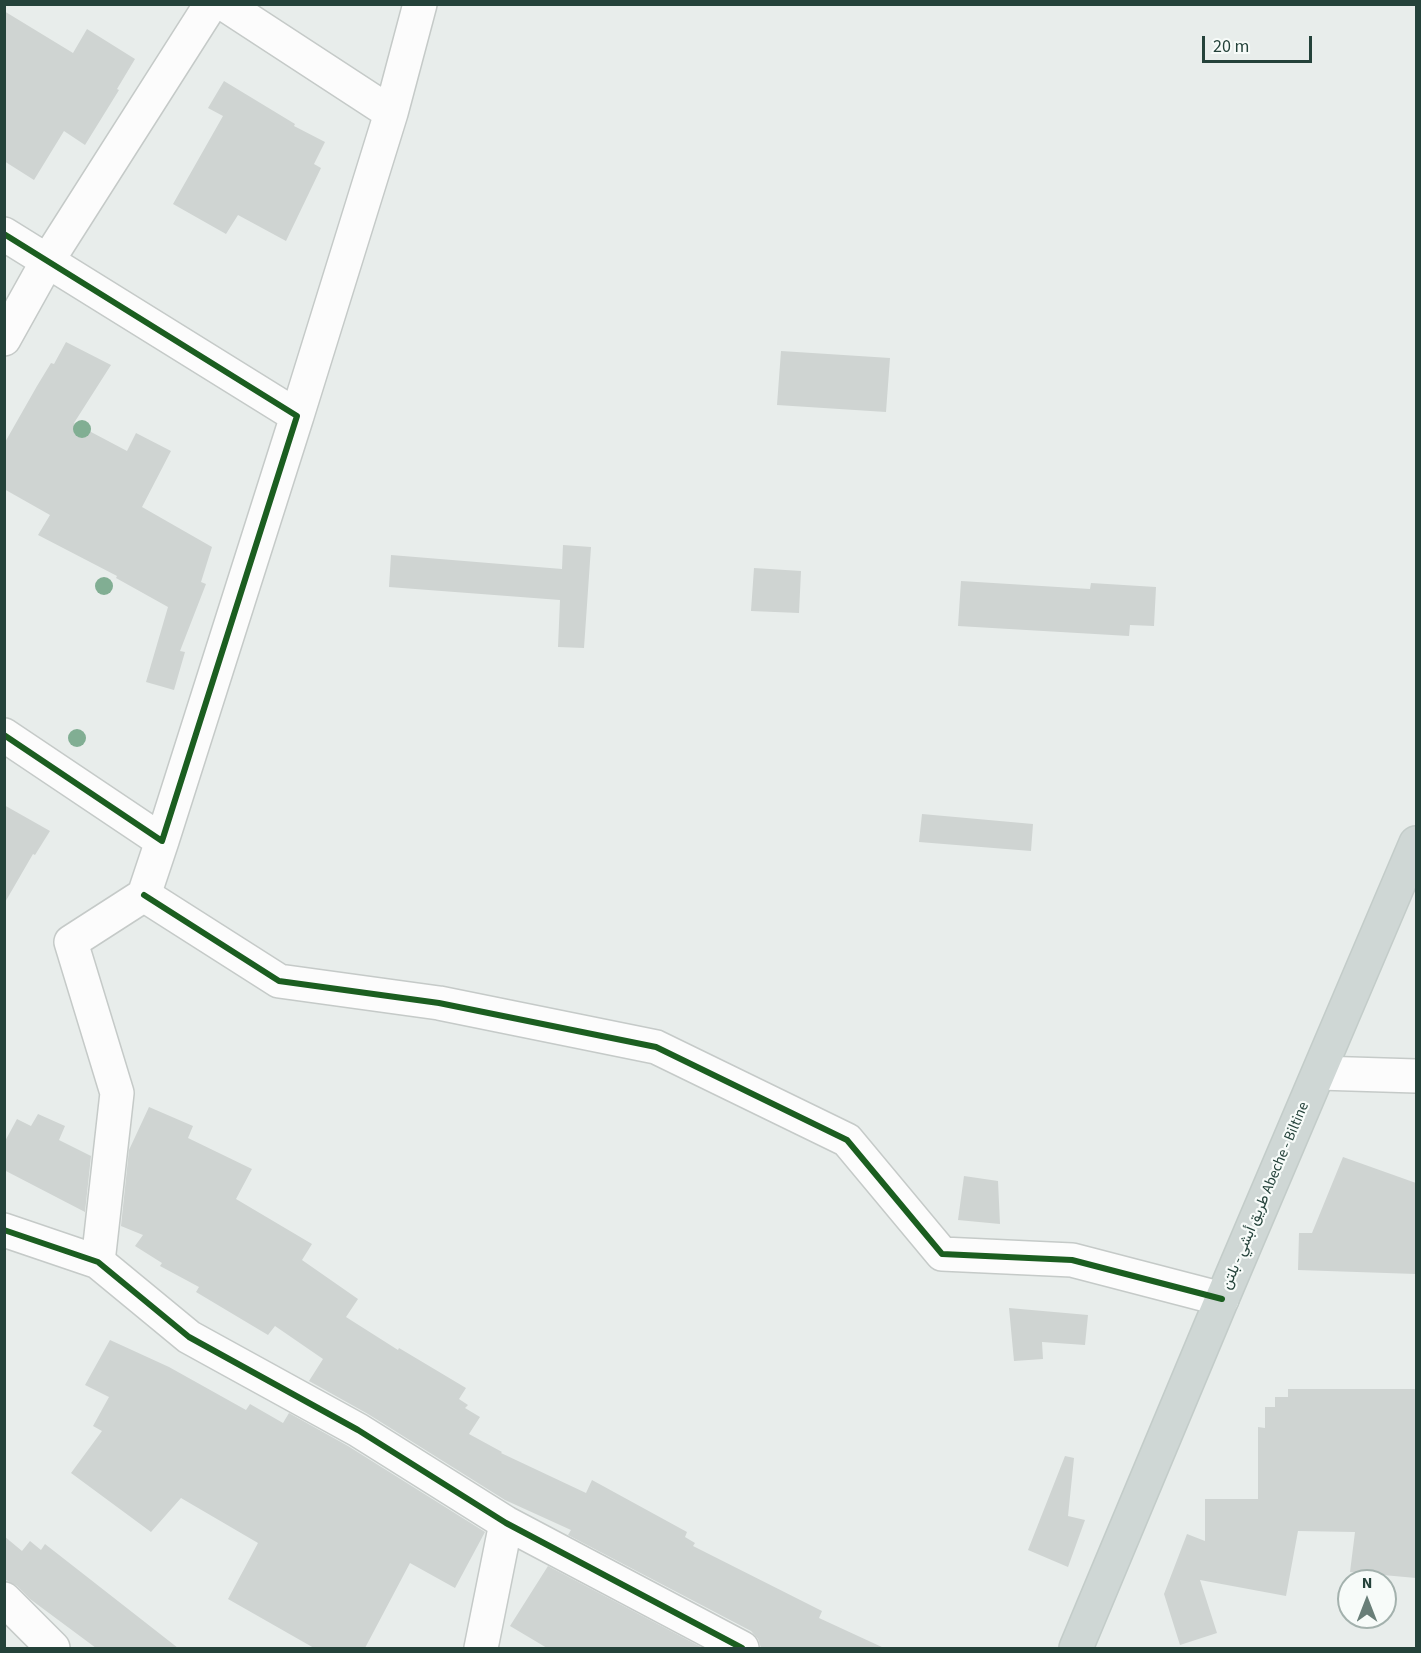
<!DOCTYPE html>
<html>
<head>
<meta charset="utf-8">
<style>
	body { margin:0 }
	#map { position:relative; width:1421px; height:1653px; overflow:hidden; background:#e8edeb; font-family:"Source Sans 3",sans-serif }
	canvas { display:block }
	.frame { position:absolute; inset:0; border:6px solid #24423a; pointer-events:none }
	.north { position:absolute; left:1337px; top:1569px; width:60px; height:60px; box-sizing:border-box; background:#f7fbf9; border:2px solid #a3b1ad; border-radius:50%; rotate:0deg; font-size:16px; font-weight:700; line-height:24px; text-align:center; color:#24423a }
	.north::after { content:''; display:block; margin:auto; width:21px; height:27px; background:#697e78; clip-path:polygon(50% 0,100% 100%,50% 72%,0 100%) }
	.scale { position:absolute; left:1202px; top:36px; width:110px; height:27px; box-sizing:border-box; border:3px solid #24423a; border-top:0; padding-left:8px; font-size:18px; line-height:21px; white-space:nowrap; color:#24423a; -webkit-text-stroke:4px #f7fbf9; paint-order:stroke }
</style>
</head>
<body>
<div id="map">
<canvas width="1421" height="1653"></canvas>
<div class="frame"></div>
<div class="north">N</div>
<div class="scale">20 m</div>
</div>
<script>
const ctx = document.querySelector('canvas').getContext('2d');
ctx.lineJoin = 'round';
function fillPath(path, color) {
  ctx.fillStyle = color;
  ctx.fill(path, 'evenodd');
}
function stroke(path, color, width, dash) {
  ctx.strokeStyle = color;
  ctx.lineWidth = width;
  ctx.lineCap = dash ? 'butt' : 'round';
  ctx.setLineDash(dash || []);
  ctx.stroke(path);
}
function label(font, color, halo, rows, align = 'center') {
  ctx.font = font + ' "Source Sans 3",Vazirmatn,sans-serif';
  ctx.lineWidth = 4.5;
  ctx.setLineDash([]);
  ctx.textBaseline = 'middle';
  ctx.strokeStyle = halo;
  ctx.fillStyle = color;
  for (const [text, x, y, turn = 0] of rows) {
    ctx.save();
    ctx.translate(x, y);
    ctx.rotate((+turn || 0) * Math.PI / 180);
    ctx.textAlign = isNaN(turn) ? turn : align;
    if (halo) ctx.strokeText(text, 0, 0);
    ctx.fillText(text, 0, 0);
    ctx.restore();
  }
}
const building = new Path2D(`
	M 4,11 L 73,53 L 87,29 L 135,59 L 117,89 L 119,90 L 85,145 L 64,131 L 34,180 L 4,161 Z
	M 224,81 L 295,124 L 294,126 L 325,142 L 314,164 L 321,168 L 286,241 L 238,215 L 226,234 L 173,204 L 223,116 L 208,108 Z
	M 66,342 L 111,365 L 74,423 L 127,451 L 136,433 L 171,451 L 142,507 L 212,547 L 201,582 L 206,584 L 180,651 L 185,652 L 174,690 L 146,682 L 168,607 L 116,578 L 117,576 L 38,535 L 50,515 L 4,489 L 4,444 L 37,386 L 51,363 L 54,364 Z
	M 781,351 L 890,358 L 886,412 L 777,405 Z
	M 563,545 L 591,547 L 584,648 L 558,647 L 560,600 L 389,587 L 391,555 L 562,569 Z
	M 754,568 L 801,571 L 799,613 L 751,611 Z
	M 961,581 L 1090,589 L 1091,583 L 1156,587 L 1154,626 L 1130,625 L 1129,636 L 958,626 Z
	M 4,805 L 50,831 L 35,855 L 33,854 L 4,904 Z
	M 922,814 L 1033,824 L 1031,851 L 919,842 Z
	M 149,1107 L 193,1126 L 188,1138 L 252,1169 L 236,1199 L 312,1244 L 302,1260 L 358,1299 L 346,1317 L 398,1350 L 399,1348 L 466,1388 L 459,1399 L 468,1405 L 465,1408 L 480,1417 L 469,1434 L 502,1452 L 501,1453 L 586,1493 L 592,1480 L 687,1532 L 685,1537 L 695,1543 L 693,1546 L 822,1611 L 819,1618 L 884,1648 L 761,1648 L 758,1639 L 751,1631 L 568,1535 L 571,1530 L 505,1500 L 368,1414 L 309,1381 L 323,1359 L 275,1326 L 268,1335 L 196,1292 L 199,1287 L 160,1266 L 162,1263 L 135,1246 L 143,1235 L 121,1226 L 129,1150 Z
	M 38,1114 L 65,1126 L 59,1140 L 91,1156 L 85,1212 L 4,1170 L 4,1143 L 17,1119 L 31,1126 Z
	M 1343,1157 L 1416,1183 L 1416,1274 L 1298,1270 L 1299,1233 L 1312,1233 Z
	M 964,1176 L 998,1181 L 1000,1224 L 958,1220 Z
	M 1009,1308 L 1088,1315 L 1085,1345 L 1042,1342 L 1043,1359 L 1014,1361 Z
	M 110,1340 L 169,1367 L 246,1410 L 250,1404 L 283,1423 L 289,1413 L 348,1446 L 485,1532 L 455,1588 L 410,1563 L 365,1648 L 314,1648 L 228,1599 L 258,1543 L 181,1498 L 151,1532 L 71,1473 L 102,1431 L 93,1426 L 109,1397 L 85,1385 Z
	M 1288,1389 L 1416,1389 L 1416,1578 L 1350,1572 L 1355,1532 L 1298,1531 L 1286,1596 L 1200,1580 L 1217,1633 L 1180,1645 L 1164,1594 L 1187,1534 L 1205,1541 L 1205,1499 L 1258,1499 L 1258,1427 L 1265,1428 L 1265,1407 L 1275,1407 L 1275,1397 L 1288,1397 Z
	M 1065,1456 L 1074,1458 L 1068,1516 L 1085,1520 L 1068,1567 L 1028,1550 Z
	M 4,1536 L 22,1551 L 30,1541 L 41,1550 L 45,1544 L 178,1648 L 96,1648 L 30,1599 L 17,1586 L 4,1579 Z
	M 548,1566 L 703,1648 L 547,1648 L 510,1626 Z`);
const minor = new Path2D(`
	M 224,4 L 391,113
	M 4,234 L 297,416 L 162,841 L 4,735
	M 4,339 L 48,260 L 211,4
	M 297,416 L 391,113 L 420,4
	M 144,895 L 279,981 L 439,1003 L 656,1047 L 847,1140 L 942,1254 L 1072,1260 L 1222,1299
	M 1319,1073 L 1416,1076
	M 4,1230 L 98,1262 L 189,1337 L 358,1430 L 506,1523 L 742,1648
	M 98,1262 L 117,1093 L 71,942 L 144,895 L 162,841
	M 4,1599 L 53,1648
	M 481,1648 L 506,1523`);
const major = new Path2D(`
	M 1076,1648 L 1222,1299 L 1416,843`);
const cycleway = new Path2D(`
	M 4,234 L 297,416 L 162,841 L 4,735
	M 144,895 L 279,981 L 439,1003 L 656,1047 L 847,1140 L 942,1254 L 1072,1260 L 1222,1299
	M 4,1230 L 98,1262 L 189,1337 L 358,1430 L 506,1523 L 742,1648`);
const trees = [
	[82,429],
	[104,586],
	[77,738]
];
const streetNames = [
	["طريق أبشي - بلتن Abeche - Biltine",1266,1196,-67]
];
fillPath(building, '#cfd4d2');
stroke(minor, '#c5cac8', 36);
stroke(major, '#c3ccc9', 36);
stroke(minor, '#fcfcfc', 33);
stroke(major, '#cfd7d5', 33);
stroke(cycleway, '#1b5e20', 6);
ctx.fillStyle = '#81ae93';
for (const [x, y] of trees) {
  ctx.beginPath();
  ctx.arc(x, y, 9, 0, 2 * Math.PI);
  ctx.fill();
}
label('15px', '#24423a', '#f7fbf9', streetNames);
</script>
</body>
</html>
